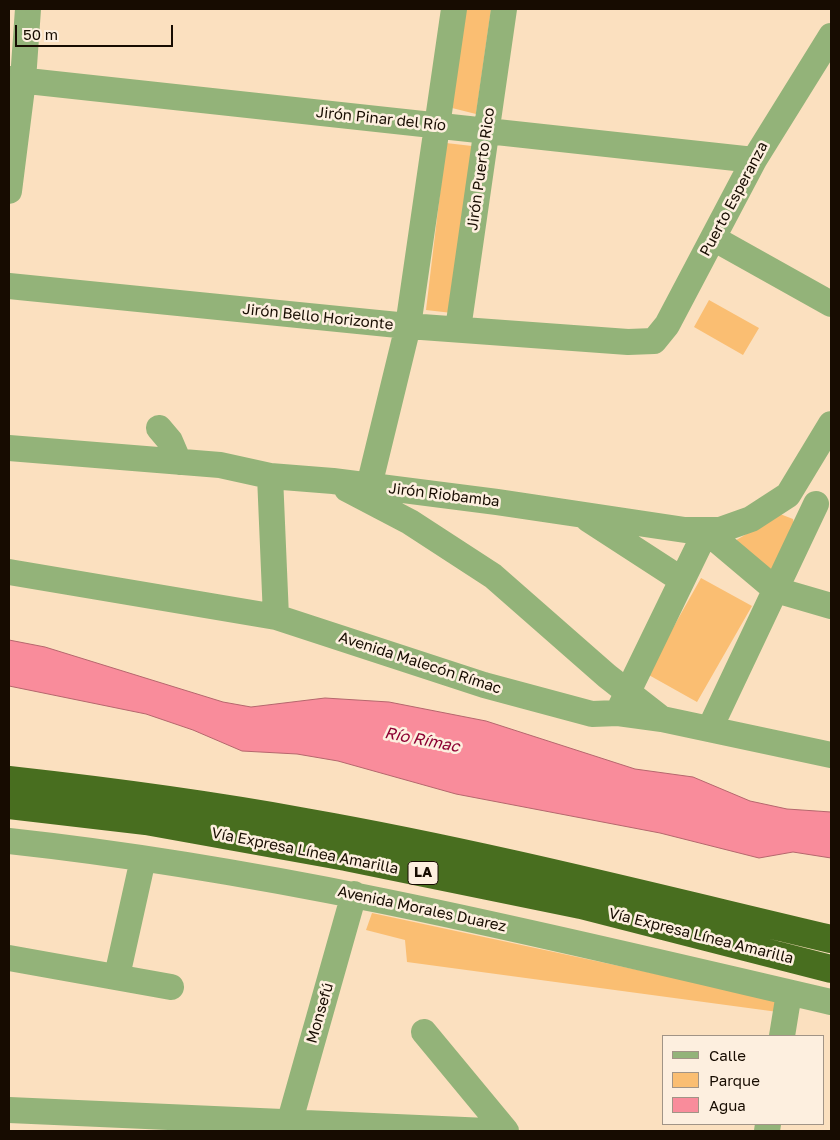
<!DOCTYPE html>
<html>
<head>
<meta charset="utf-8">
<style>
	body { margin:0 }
	#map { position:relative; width:840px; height:1140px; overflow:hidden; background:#fbe0bf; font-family:"Golos Text",sans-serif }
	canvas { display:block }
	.frame { position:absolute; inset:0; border:10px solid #170c01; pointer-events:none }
	.legend { position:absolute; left:662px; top:1035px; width:162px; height:90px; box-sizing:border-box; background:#fdefdf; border:1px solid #a19486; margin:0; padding:6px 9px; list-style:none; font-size:15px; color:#170c01 }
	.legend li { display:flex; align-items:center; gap:10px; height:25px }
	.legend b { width:25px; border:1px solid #a19486 }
	.scale { position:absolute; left:15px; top:25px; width:158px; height:22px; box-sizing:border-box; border:2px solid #170c01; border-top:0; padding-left:6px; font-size:15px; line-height:18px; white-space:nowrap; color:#170c01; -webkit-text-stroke:4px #fdefdf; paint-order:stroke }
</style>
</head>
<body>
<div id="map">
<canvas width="840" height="1140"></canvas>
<div class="frame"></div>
<ul class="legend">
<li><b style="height:6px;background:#93b379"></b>Calle</li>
<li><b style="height:14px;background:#fabe72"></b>Parque</li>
<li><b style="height:14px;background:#f98c9b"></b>Agua</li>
</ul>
<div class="scale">50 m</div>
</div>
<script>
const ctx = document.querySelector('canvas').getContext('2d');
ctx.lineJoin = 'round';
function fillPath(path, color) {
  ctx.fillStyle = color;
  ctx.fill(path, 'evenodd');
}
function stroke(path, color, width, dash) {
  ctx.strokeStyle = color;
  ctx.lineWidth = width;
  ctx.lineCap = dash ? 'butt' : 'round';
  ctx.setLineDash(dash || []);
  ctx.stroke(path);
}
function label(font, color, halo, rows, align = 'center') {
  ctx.font = font + ' "Golos Text",sans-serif';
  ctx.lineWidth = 5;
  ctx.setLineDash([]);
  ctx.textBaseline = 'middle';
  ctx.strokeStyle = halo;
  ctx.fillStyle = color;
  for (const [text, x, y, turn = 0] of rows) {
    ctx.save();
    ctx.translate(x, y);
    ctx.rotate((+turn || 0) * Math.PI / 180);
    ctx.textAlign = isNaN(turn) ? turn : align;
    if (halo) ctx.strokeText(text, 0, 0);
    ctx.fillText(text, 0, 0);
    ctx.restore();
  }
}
const green = new Path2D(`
	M 465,9 L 491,9 L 476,114 L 452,108 Z
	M 446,143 L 472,146 L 452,313 L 426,310 Z
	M 709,300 L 759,328 L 743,355 L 694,327 Z
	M 780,514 L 793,519 L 797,536 L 775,573 L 733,542 Z
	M 701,578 L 752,606 L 697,702 L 647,674 Z
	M 372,913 L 778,1000 L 778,1012 L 407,962 L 405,940 L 366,930 Z`);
const water = new Path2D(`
	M 9,640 L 45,647 L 223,702 L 251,707 L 325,698 L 389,702 L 486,721 L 635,769 L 693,777 L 750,801 L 787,809 L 831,812 L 831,858 L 793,852 L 759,858 L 660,833 L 456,794 L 338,761 L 297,754 L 242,751 L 193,730 L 146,714 L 9,686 Z`);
const minor = new Path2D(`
	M 9,79 L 754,160
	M 9,191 L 23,80 L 28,9
	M 713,238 L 831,304
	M 9,286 L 408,326 L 628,342 L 654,341 L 667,325 L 754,160 L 831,36
	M 458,329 L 504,9
	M 159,428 L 170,441 L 179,462
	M 9,448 L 220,465 L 270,476 L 333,481 L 497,502 L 685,530 L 720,530 L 751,519 L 788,495 L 831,424
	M 270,476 L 276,617
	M 369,486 L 408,326 L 454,9
	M 347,489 L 410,522 L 493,576 L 607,676 L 662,719
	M 588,519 L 682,580
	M 9,572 L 276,617 L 484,685 L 592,714 L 618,713 L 662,719 L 831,755
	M 621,706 L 706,531 L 776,590 L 831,606
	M 710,728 L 816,504
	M 9,841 C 287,871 559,939 831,1002
	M 9,958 L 171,987
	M 117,976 L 143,859
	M 424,1032 L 506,1131
	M 782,1036 L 789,993
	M 9,1110 L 487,1131
	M 287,1131 L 354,894
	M 767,1131 L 768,1124`);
const highway = new Path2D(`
	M 9,780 C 108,791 207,804 305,822 C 482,853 657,898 831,939
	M 9,805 L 146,821 L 346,857 L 581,905 L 831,969`);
const shields = [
	[423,873,30]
];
const shieldNames = [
	["LA",423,873]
];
const streetNames = [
	["Jirón Pinar del Río",381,119,6],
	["Jirón Puerto Rico",481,169,-82],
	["Puerto Esperanza",734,199,-62],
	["Jirón Bello Horizonte",318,317,6],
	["Jirón Riobamba",444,495,7],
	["Avenida Malecón Rímac",420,663,18],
	["Vía Expresa Línea Amarilla",305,851,11],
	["Avenida Morales Duarez",422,909,12],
	["Vía Expresa Línea Amarilla",701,936,14],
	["Monsefú",320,1013,-74]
];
const waterNames = [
	["Río Rímac",422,740,11]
];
fillPath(green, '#fabe72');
fillPath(water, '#f98c9b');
stroke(water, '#b5666d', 1);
stroke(minor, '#93b379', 26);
stroke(highway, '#486e1f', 28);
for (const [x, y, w] of shields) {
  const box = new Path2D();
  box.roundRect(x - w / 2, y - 11.5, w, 23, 4);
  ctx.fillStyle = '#fdefdf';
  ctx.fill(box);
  stroke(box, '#170c01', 1);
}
label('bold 14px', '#170c01', null, shieldNames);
label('15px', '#170c01', '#fdefdf', streetNames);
label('italic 16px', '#8c0032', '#fdefdf', waterNames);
</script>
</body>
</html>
